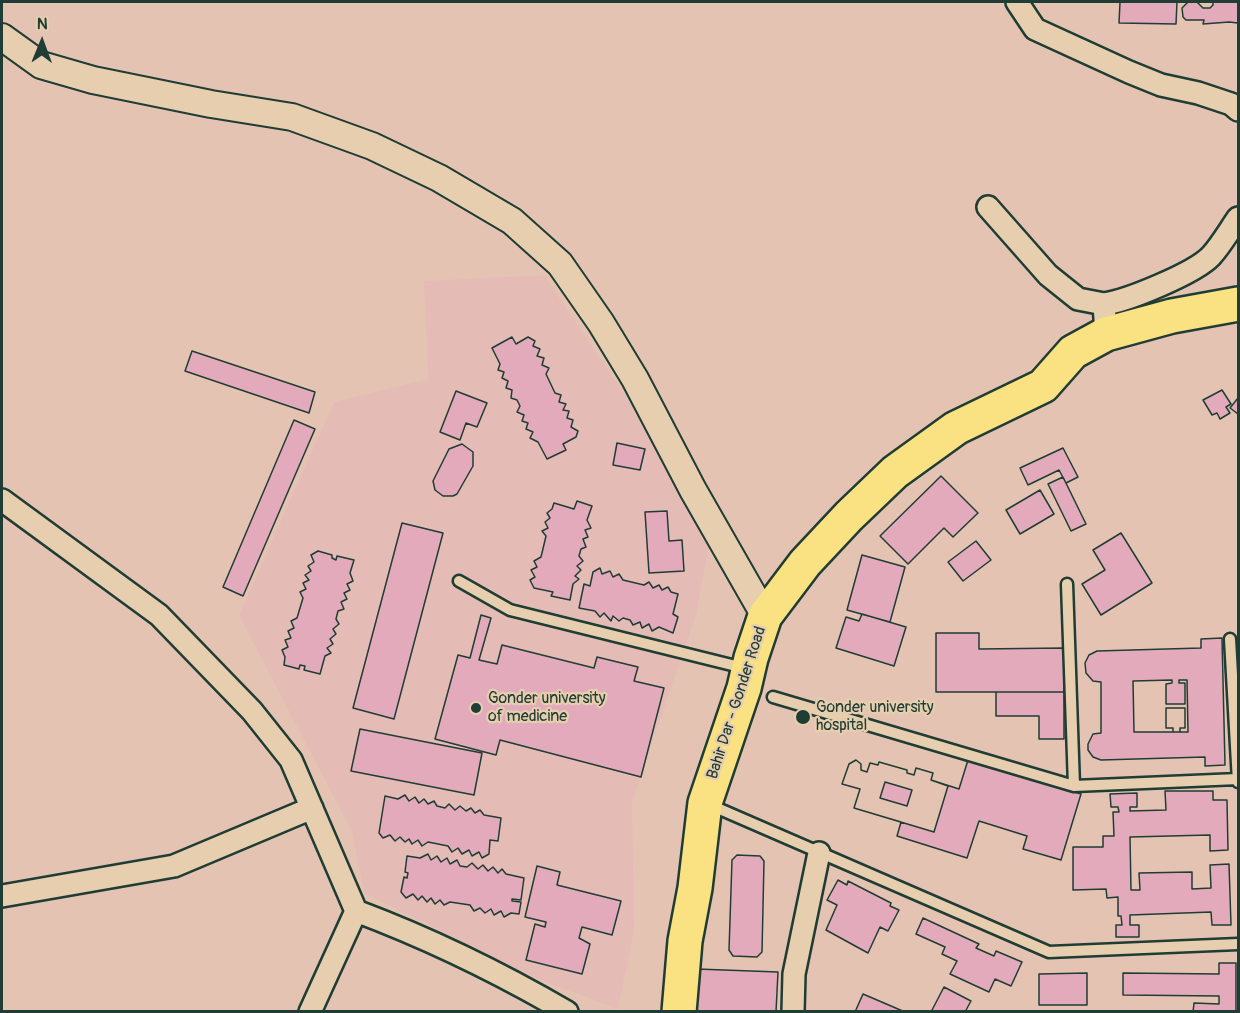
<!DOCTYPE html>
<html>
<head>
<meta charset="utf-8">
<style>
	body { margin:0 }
	#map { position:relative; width:1240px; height:1013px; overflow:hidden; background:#e5c3b2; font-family:Pangolin,sans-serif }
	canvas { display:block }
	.frame { position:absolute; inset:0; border:3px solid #1f3d34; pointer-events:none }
	.north { position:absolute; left:12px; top:12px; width:60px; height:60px; -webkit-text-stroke:4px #e6ceae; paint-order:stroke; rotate:1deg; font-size:16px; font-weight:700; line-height:24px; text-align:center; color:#1f3d34 }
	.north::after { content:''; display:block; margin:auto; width:21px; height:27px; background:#1f3d34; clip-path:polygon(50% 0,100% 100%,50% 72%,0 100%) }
</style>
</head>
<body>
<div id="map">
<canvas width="1240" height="1013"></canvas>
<div class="frame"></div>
<div class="north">N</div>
</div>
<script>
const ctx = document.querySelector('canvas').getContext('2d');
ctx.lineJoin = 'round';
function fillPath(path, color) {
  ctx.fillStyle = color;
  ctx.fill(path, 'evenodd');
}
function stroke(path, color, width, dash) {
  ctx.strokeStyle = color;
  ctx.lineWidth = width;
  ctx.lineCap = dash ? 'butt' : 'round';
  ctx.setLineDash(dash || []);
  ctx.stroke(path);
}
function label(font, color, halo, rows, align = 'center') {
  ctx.font = font + ' Pangolin,sans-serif';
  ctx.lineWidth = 4.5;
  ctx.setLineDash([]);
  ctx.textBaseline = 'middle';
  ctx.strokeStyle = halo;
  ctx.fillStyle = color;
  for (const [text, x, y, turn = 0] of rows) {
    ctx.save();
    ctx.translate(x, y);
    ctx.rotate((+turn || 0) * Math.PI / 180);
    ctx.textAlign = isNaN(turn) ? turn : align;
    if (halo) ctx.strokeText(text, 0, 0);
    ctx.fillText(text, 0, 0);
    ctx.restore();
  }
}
const built = new Path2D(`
	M 544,275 L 626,396 L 710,539 L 696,615 L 632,802 L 634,931 L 618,1009 L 535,978 L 364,893 L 352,832 L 239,615 L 334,402 L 428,379 L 424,281 Z`);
const building = new Path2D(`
	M 1120,2 L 1177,2 L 1176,24 L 1119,23 Z
	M 1188,2 L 1197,2 L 1203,8 L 1210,8 L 1213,5 L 1213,2 L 1238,2 L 1238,23 L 1229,22 L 1203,24 L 1204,20 L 1186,20 L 1183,17 L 1182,8 Z
	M 512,337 L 516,344 L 528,337 L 535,341 L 533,346 L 540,349 L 537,356 L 544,358 L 542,365 L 549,368 L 546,374 L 555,393 L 561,395 L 559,402 L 566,404 L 563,410 L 569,411 L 567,418 L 573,420 L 571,427 L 578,431 L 576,437 L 563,444 L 566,450 L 547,459 L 538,442 L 530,438 L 533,432 L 526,429 L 528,423 L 522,421 L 524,415 L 517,412 L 520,406 L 517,400 L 511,398 L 512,390 L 506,388 L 508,381 L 502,378 L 504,372 L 498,370 L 500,364 L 492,348 Z
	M 192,351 L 315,392 L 309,413 L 185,371 Z
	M 1222,390 L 1231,404 L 1226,407 L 1230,413 L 1220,419 L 1217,413 L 1212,415 L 1203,400 Z
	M 456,391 L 487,403 L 477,427 L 466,423 L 460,440 L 440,432 Z
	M 1238,398 L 1238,414 L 1230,408 Z
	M 294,420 L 315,429 L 243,596 L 223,587 Z
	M 617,443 L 645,449 L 640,470 L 613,465 Z
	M 462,444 L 473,452 L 473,466 L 457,494 L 453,496 L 443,496 L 435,490 L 433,481 L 449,449 Z
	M 1063,448 L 1078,477 L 1066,483 L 1059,470 L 1028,485 L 1020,468 Z
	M 941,476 L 978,513 L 953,537 L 944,528 L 908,564 L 880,536 Z
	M 1063,477 L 1086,524 L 1071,531 L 1048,484 Z
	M 1040,490 L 1054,514 L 1020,534 L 1006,510 Z
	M 577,501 L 592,506 L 587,520 L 591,528 L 585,530 L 588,537 L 583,539 L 586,547 L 581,549 L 579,556 L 583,561 L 577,566 L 581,570 L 575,576 L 579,579 L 573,584 L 570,600 L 551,596 L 553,592 L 534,588 L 530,580 L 535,577 L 531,570 L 537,567 L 534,561 L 541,557 L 546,536 L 542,531 L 548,528 L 545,522 L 550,518 L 547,513 L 552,509 L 554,503 L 574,509 Z
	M 667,511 L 669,541 L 682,540 L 684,571 L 649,573 L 645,512 Z
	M 402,523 L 443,533 L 394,719 L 353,708 Z
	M 1121,533 L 1152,583 L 1101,615 L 1082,584 L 1105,570 L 1093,550 Z
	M 976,541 L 991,560 L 963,581 L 948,562 Z
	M 318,551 L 332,555 L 332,558 L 336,560 L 337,556 L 354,560 L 350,573 L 353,581 L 347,584 L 350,590 L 344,593 L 347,599 L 341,602 L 344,609 L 338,611 L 336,619 L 339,624 L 333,629 L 336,634 L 330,639 L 333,644 L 327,648 L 331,653 L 325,656 L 320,674 L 304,670 L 305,666 L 300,665 L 299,669 L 284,665 L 285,657 L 282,650 L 288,647 L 285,640 L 291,638 L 288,631 L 294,628 L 291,621 L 297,618 L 303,598 L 300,592 L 306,589 L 303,583 L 309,580 L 305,575 L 311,571 L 308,566 L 314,562 L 311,555 Z
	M 862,555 L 905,567 L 890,622 L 847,610 Z
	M 600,568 L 602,574 L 610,571 L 613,577 L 619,574 L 623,580 L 644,585 L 649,582 L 653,588 L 659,585 L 662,590 L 668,587 L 671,592 L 678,594 L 673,614 L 678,617 L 673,633 L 659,627 L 652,631 L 649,624 L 642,628 L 640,622 L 633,625 L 630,620 L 623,618 L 619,621 L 613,616 L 611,621 L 604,613 L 600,617 L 595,611 L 579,608 L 584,584 L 590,586 L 593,572 Z
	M 862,614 L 906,627 L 894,666 L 836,648 L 846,617 L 859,621 Z
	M 481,615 L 491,618 L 479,660 L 497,664 L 502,645 L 594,668 L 597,657 L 638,667 L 634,681 L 664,688 L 641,777 L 500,740 L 496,755 L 435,739 L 458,655 L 470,658 Z
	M 936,633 L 979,633 L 979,649 L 1064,648 L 1064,692 L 936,692 Z
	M 1222,638 L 1225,765 L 1205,766 L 1205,757 L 1101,760 L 1093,757 L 1088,750 L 1088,744 L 1093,734 L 1101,733 L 1101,682 L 1093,681 L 1086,673 L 1085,663 L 1089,655 L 1097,651 L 1201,648 L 1201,639 ZM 1172,680 L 1172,683 L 1166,684 L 1166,704 L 1185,704 L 1185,683 L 1179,683 L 1179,680 L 1187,680 L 1188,732 L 1180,732 L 1180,728 L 1185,728 L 1185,708 L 1166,708 L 1166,728 L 1173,728 L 1173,732 L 1134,732 L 1133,681 Z
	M 996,692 L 1064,692 L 1064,739 L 1039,739 L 1039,716 L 996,716 Z
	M 1166,708 L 1185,708 L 1185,728 L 1180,728 L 1180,732 L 1173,732 L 1173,728 L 1166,728 Z
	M 360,729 L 482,753 L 474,795 L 351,771 Z
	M 856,760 L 861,764 L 861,770 L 867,772 L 870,763 L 878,765 L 879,762 L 907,770 L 907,773 L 914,775 L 916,768 L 933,773 L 931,780 L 959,789 L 968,760 L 1081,794 L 1061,860 L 1023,849 L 1027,836 L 979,821 L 967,858 L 897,836 L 901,822 L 854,808 L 860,789 L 842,784 L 849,764 Z
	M 856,760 L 861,764 L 861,770 L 867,772 L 870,763 L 878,765 L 879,762 L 907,770 L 907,773 L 914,775 L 916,768 L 933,773 L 931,780 L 948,786 L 934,832 L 854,808 L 860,789 L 842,784 L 849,764 ZM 885,782 L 912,790 L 907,806 L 880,798 Z
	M 1165,791 L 1213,791 L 1213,800 L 1227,800 L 1228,850 L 1210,851 L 1210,835 L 1130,837 L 1131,890 L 1140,890 L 1139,873 L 1192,872 L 1192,889 L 1211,888 L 1210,865 L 1229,864 L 1231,925 L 1212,925 L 1211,912 L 1130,915 L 1130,925 L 1139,925 L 1139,937 L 1116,937 L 1116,925 L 1122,925 L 1121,916 L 1118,916 L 1118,897 L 1107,898 L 1106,889 L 1073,890 L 1073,847 L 1103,847 L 1103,836 L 1114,836 L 1113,812 L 1119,812 L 1118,807 L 1111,807 L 1110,794 L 1137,793 L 1137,807 L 1130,807 L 1130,811 L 1166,810 Z
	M 405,795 L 409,801 L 415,797 L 419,803 L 424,799 L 428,804 L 434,801 L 437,806 L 445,808 L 449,804 L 455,810 L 460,806 L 466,811 L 471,808 L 475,813 L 480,810 L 484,815 L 501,818 L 498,841 L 490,840 L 489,854 L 482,858 L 479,852 L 472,856 L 469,850 L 462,854 L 458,848 L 452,852 L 448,846 L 428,842 L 422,846 L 418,840 L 412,844 L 409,839 L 405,842 L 400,837 L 395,841 L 390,835 L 383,838 L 379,833 L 385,796 L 398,799 Z
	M 428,854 L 431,860 L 437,856 L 441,862 L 447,858 L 450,864 L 457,860 L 460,866 L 467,867 L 472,863 L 478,869 L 483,865 L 488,871 L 493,867 L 498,873 L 502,869 L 506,874 L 524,878 L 521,900 L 512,899 L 512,901 L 521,902 L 519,914 L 511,913 L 504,917 L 501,911 L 494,915 L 491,909 L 485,913 L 480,908 L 474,911 L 470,905 L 450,902 L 444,905 L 440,900 L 435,904 L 431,898 L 427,902 L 422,896 L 418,900 L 413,894 L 406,898 L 401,892 L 404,877 L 407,878 L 408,873 L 405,872 L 407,856 L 420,858 Z
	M 737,855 L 760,856 L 764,861 L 762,952 L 757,957 L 733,956 L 729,950 L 732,860 Z
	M 537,866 L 560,872 L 557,885 L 621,901 L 612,935 L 582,927 L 579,938 L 590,944 L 582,974 L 526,960 L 535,924 L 545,927 L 546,922 L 525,917 Z
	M 838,880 L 847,885 L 848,881 L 891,903 L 890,906 L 899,910 L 888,931 L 880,927 L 868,953 L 826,930 L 837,905 L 827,900 Z
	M 923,918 L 979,944 L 976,948 L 994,956 L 996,951 L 1022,962 L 1011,986 L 995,979 L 989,992 L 950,974 L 957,961 L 942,954 L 945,947 L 916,934 Z
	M 1219,963 L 1236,963 L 1236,1012 L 1193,1012 L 1194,1003 L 1219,1004 L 1219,996 L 1123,995 L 1123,973 L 1219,974 Z
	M 697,969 L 778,972 L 776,1012 L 695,1012 Z
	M 1087,973 L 1087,1005 L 1039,1005 L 1039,974 Z
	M 944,987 L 971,1001 L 965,1012 L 931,1012 Z
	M 863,994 L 905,1012 L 855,1012 Z`);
const service = new Path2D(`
	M 459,581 L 510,610 L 744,668
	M 1067,584 L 1074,786
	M 1230,639 L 1238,782
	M 773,697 L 1074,786 L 1238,779
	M 708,804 L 1049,952 L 1238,944`);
const minor = new Path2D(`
	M 1017,2 L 1035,29 L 1129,72 L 1161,85 L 1198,93 L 1231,104 L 1238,110
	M 988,207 L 1048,275 L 1078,299 L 1104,304
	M 1106,334 L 1104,304 C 1127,301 1195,273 1211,256 C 1221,245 1229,231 1238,218
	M 2,500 L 159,615 L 252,711 L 291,760 L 356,911 C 428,938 500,973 567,1012
	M 2,896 L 174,866 L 312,808
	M 310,1012 L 356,911
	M 793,1012 L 794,974 L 819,853`);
const tertiary = new Path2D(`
	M 2,37 L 41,65 L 93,80 L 211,104 L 292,117 L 372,146 L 439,178 L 512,221 L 560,264 L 601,323 L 635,379 L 693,490 L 765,616`);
const trunk = new Path2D(`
	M 679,1012 L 685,941 L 695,888 L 705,803 L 744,688 L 751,658 L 765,616 L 805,563 L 849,516 L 895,472 L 956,428 L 1043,386 L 1073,352 L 1106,334 L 1172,316 L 1238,304`);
const markers = [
	[476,708,6,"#1f3d34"],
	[803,717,8,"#1f3d34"]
];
const poiNames = [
	["Gonder university",488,699],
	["of medicine",488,717],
	["Gonder university",816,708],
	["hospital",816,726]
];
const streetNames = [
	["Bahir Dar - Gonder Road",737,703,-72]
];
fillPath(built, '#e4bcb5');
fillPath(building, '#e2aabb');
stroke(building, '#1f3d34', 1.5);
stroke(service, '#1f3d34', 15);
stroke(minor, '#1f3d34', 26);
stroke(tertiary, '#1f3d34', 30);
stroke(trunk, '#1f3d34', 38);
stroke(service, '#e6ceae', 10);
stroke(minor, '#e6ceae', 21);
stroke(tertiary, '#e6ceae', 26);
stroke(trunk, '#fae181', 33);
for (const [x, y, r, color] of markers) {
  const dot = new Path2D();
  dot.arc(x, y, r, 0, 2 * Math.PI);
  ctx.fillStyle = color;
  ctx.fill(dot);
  stroke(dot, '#e6ceae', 2);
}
label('16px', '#1f3d34', '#e6ceae', poiNames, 'left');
label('16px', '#1f3d34', '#e6ceae', streetNames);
</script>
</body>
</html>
